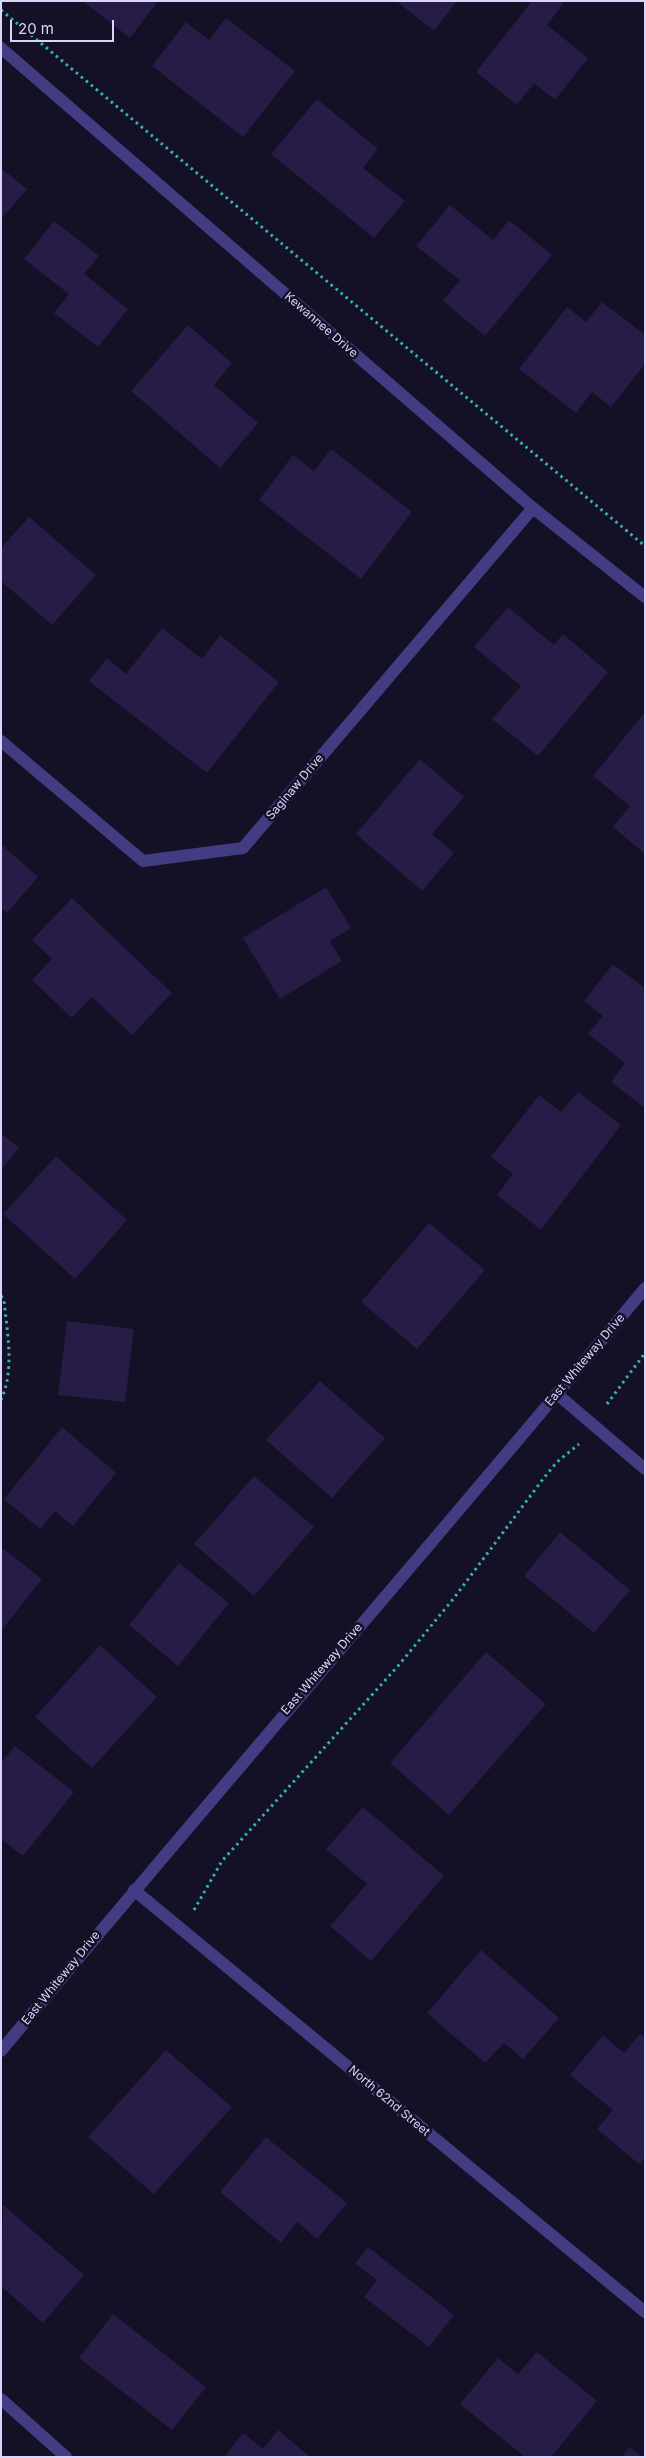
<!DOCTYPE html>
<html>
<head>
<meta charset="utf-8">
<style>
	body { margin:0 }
	#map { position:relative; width:646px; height:2458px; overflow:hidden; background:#141025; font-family:Inter,sans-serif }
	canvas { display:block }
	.frame { position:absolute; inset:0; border:2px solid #dbd5fe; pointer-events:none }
	.scale { position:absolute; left:10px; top:20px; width:104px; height:22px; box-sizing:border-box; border:2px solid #dbd5fe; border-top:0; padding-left:6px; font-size:15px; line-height:18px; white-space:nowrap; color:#dbd5fe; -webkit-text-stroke:4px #141025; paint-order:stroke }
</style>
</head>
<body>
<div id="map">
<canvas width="646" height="2458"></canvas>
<div class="frame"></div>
<div class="scale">20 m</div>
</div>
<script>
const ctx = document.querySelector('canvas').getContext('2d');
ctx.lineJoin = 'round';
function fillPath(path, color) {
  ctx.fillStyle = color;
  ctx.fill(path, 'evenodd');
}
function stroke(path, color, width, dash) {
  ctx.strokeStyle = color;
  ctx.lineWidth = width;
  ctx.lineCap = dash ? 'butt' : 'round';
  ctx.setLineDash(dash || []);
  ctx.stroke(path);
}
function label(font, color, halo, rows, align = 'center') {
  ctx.font = font + ' Inter,sans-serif';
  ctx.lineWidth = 5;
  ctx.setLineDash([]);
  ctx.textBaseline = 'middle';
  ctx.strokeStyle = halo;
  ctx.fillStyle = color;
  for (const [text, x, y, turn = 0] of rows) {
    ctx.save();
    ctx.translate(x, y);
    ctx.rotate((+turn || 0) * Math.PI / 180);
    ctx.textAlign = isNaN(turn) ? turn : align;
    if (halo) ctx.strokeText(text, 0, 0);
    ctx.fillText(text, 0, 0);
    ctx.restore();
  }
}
const building = new Path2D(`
	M 83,1 L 158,1 L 130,38 Z
	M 396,1 L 457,1 L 434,31 Z
	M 532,1 L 560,1 L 563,4 L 547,25 L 588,58 L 555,100 L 534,83 L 517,105 L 476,72 Z
	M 226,18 L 295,71 L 243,137 L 152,66 L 186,22 L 209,40 Z
	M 317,99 L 378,149 L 363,168 L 405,201 L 374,238 L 271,154 Z
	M 1,168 L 27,189 L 1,219 Z
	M 450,205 L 493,240 L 509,220 L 552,255 L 485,336 L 443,301 L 460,280 L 416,246 Z
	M 54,221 L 99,256 L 84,274 L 128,309 L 98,347 L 54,313 L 69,294 L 24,259 Z
	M 602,302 L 645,335 L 645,364 L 611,407 L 592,392 L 576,413 L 519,369 L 567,307 L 586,322 Z
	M 188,325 L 232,363 L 214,385 L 258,423 L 220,468 L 131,391 Z
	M 331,449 L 412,512 L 361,579 L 259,500 L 293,455 L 314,471 Z
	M 29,517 L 96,575 L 52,625 L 1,581 L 1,548 Z
	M 508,607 L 554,645 L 563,634 L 608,672 L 538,756 L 492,719 L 521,686 L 474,647 Z
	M 162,628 L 202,659 L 220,635 L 279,682 L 207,773 L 89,681 L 107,658 L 126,674 Z
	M 645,712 L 645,854 L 613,827 L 630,806 L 593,776 Z
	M 420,759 L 464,797 L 432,834 L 454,853 L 422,891 L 356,834 Z
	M 1,844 L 38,877 L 7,913 L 1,908 Z
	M 326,887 L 351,928 L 330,941 L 342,961 L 280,999 L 243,938 Z
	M 72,898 L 172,993 L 132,1035 L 92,997 L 72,1018 L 32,980 L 52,959 L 32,940 Z
	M 613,964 L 645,988 L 645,1108 L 611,1082 L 625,1063 L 588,1034 L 603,1016 L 584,1001 Z
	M 578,1092 L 621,1125 L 541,1230 L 497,1195 L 513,1174 L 491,1157 L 539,1095 L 561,1112 Z
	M 1,1133 L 19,1148 L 1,1170 Z
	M 56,1156 L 127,1220 L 75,1279 L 3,1214 Z
	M 429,1223 L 485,1270 L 417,1349 L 361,1302 Z
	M 67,1321 L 134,1329 L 125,1402 L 58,1395 Z
	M 320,1381 L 385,1438 L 332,1498 L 266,1440 Z
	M 62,1427 L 116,1473 L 73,1526 L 55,1511 L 40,1529 L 4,1499 Z
	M 254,1476 L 314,1527 L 254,1596 L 194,1544 Z
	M 560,1532 L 630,1590 L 594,1633 L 524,1576 Z
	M 1,1547 L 42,1579 L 1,1631 Z
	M 179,1563 L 229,1603 L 178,1666 L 129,1625 Z
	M 100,1645 L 157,1697 L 92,1768 L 35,1717 Z
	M 486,1652 L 546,1704 L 449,1815 L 390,1763 Z
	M 15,1746 L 74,1792 L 23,1856 L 1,1839 L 1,1763 Z
	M 363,1807 L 444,1876 L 371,1961 L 330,1926 L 367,1884 L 326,1849 Z
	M 481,1950 L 559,2018 L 523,2059 L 504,2043 L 485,2063 L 427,2013 Z
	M 640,2034 L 645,2037 L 645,2157 L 639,2164 L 597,2129 L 613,2110 L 570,2075 L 603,2035 L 624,2053 Z
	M 166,2050 L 232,2107 L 154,2194 L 88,2137 Z
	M 266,2137 L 347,2203 L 317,2239 L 297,2222 L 281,2243 L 220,2192 Z
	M 3,2205 L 84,2275 L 43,2323 L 1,2286 Z
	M 368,2247 L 454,2315 L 429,2347 L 364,2297 L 377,2280 L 355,2264 Z
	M 113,2314 L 206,2387 L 172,2430 L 79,2358 Z
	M 537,2352 L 597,2401 L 551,2457 L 525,2457 L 460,2404 L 498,2358 L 518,2374 Z
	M 278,2430 L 310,2457 L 224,2457 L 243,2433 L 263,2449 Z
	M 629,2447 L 642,2457 L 622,2457 Z`);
const path = new Path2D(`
	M 1,10 L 645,546
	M 1,1296 L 4,1300 C 7,1333 15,1369 1,1400
	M 607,1404 L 645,1353
	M 194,1910 L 222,1861 L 398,1666 L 454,1598 L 543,1479 L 557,1462 L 579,1444`);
const minor = new Path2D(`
	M 1,48 L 533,508 L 645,597
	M 1,741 L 143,861 L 243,848 L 533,508
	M 557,1394 L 645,1469
	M 134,1890 L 645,2312
	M 1,2051 C 213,1794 433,1545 645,1288
	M 1,2399 L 66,2457`);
const streetNames = [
	["Kewannee Drive",321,325,41],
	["Saginaw Drive",295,787,-50],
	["East Whiteway Drive",585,1360,-50],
	["East Whiteway Drive",322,1669,-49],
	["East Whiteway Drive",61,1978,-51],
	["North 62nd Street",389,2101,40]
];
fillPath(building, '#261c46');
stroke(path, '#33b4b2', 3, [2.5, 4]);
stroke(minor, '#423c83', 12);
label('12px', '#dbd5fe', '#141025', streetNames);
</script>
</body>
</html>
